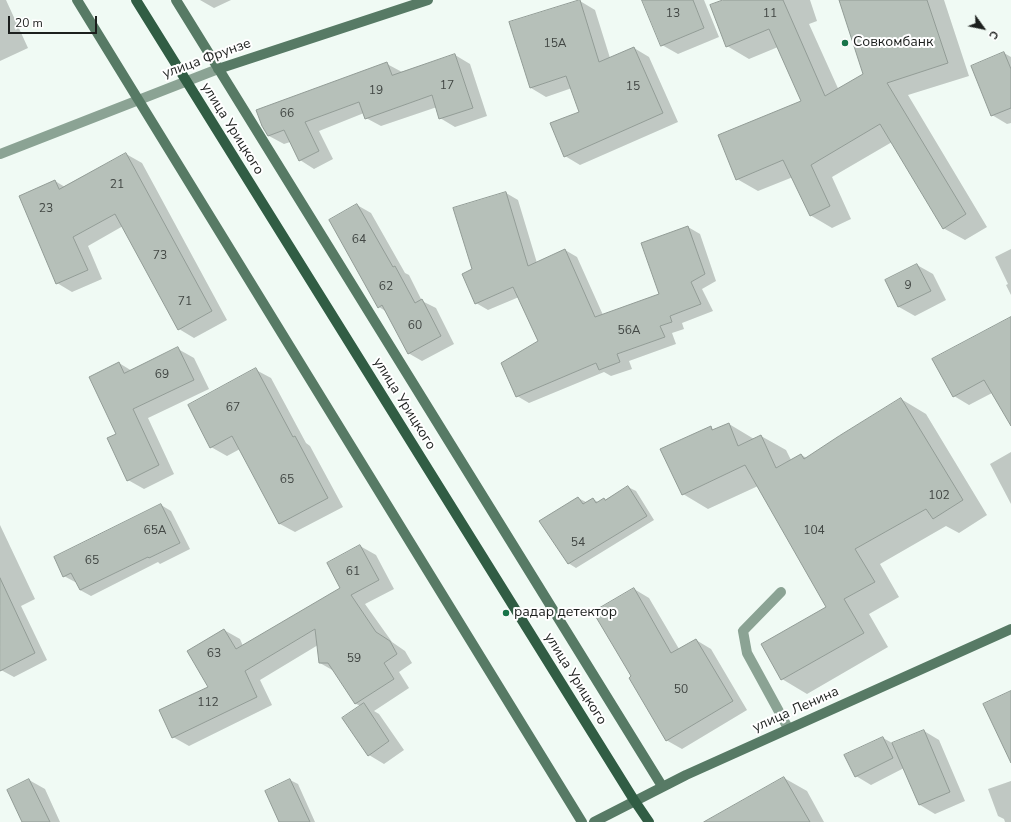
<!DOCTYPE html>
<html>
<head>
<meta charset="utf-8">
<style>
	body { margin:0 }
	#map { position:relative; width:1011px; height:822px; overflow:hidden; background:#f0faf4; font-family:"Nunito Sans",sans-serif }
	canvas { display:block }
	.north { position:absolute; left:963px; top:8px; width:40px; height:40px; -webkit-text-stroke:3px #fff; paint-order:stroke; rotate:123deg; font-size:11px; font-weight:700; line-height:16px; text-align:center; color:#1c1f1d }
	.north::after { content:''; display:block; margin:auto; width:14px; height:18px; background:#1c1f1d; clip-path:polygon(50% 0,100% 100%,50% 72%,0 100%) }
	.scale { position:absolute; left:8px; top:16px; width:89px; height:18px; box-sizing:border-box; border:2px solid #1c1f1d; border-top:0; padding-left:5px; font-size:12px; line-height:14px; white-space:nowrap; color:#1c1f1d; -webkit-text-stroke:3px #fff; paint-order:stroke }
</style>
</head>
<body>
<div id="map">
<canvas width="1011" height="822"></canvas>
<div class="north">С</div>
<div class="scale">20 m</div>
</div>
<script>
const ctx = document.querySelector('canvas').getContext('2d');
ctx.lineJoin = 'round';
function fillPath(path, color) {
  ctx.fillStyle = color;
  ctx.fill(path, 'evenodd');
}
function stroke(path, color, width, dash) {
  ctx.strokeStyle = color;
  ctx.lineWidth = width;
  ctx.lineCap = dash ? 'butt' : 'round';
  ctx.setLineDash(dash || []);
  ctx.stroke(path);
}
function label(font, color, halo, rows, align = 'center') {
  ctx.font = font + ' "Nunito Sans",sans-serif';
  ctx.lineWidth = 4;
  ctx.setLineDash([]);
  ctx.textBaseline = 'middle';
  ctx.strokeStyle = halo;
  ctx.fillStyle = color;
  for (const [text, x, y, turn = 0] of rows) {
    ctx.save();
    ctx.translate(x, y);
    ctx.rotate((+turn || 0) * Math.PI / 180);
    ctx.textAlign = isNaN(turn) ? turn : align;
    if (halo) ctx.strokeText(text, 0, 0);
    ctx.fillText(text, 0, 0);
    ctx.restore();
  }
}
const shadow = new Path2D(`
	M 0,0 L 6,0 L 28,48 L 0,61 Z
	M 200,0 L 231,0 L 214,8 Z
	M 643,0 L 704,0 L 719,37 L 678,54 L 662,45 Z
	M 726,0 L 810,0 L 817,21 L 809,24 L 841,95 L 868,86 L 840,0 L 944,0 L 969,76 L 908,95 L 987,227 L 965,240 L 943,228 L 892,142 L 832,177 L 851,219 L 832,228 L 810,215 L 793,177 L 758,191 L 737,179 L 802,101 L 778,47 L 749,59 L 727,46 Z
	M 580,1 L 595,10 L 610,58 L 634,48 L 649,57 L 678,122 L 580,165 L 565,156 L 580,112 L 572,88 L 546,97 L 531,88 Z
	M 1004,53 L 1011,57 L 1011,123 L 1007,124 L 992,115 Z
	M 455,55 L 470,64 L 487,116 L 455,127 L 440,118 L 437,107 L 381,126 L 366,118 L 364,113 L 319,131 L 333,159 L 314,169 L 300,160 L 290,142 L 284,144 L 269,136 L 387,64 L 402,72 Z
	M 126,154 L 142,163 L 227,320 L 194,338 L 179,329 L 123,226 L 88,246 L 102,279 L 72,292 L 57,283 L 55,181 L 65,187 Z
	M 506,193 L 518,200 L 537,263 L 565,250 L 577,257 L 603,315 L 660,295 L 688,227 L 700,234 L 716,281 L 702,289 L 713,311 L 682,323 L 684,329 L 672,333 L 676,344 L 629,361 L 632,369 L 611,376 L 604,372 L 529,403 L 517,396 L 539,342 L 519,297 L 488,310 L 476,303 L 473,270 Z
	M 357,205 L 371,213 L 405,273 L 409,275 L 422,301 L 436,308 L 454,344 L 422,361 L 408,353 L 387,312 L 379,307 Z
	M 1011,249 L 1011,295 L 1006,285 L 1008,284 L 995,257 Z
	M 917,265 L 933,274 L 946,300 L 915,316 L 899,307 L 886,281 Z
	M 1011,329 L 1011,424 L 992,393 L 969,405 L 954,396 Z
	M 178,349 L 194,358 L 209,389 L 148,418 L 174,474 L 144,489 L 128,480 L 117,434 L 119,363 L 132,371 Z
	M 256,370 L 271,378 L 306,443 L 310,446 L 343,507 L 295,532 L 280,524 L 240,449 L 227,456 L 211,447 Z
	M 901,399 L 926,414 L 987,515 L 959,533 L 946,526 L 880,564 L 899,597 L 869,614 L 888,647 L 807,694 L 782,679 L 827,607 L 758,486 L 708,509 L 683,494 L 711,428 L 715,430 L 729,424 L 754,439 L 761,436 L 786,450 L 791,460 L 801,455 L 807,458 Z
	M 1011,452 L 1011,504 L 990,464 Z
	M 628,487 L 636,491 L 654,520 L 576,568 L 568,563 L 578,498 L 586,502 L 593,499 L 598,502 L 604,499 L 606,500 Z
	M 161,505 L 171,511 L 190,549 L 160,564 L 158,562 L 91,596 L 80,590 L 76,581 L 75,582 L 64,576 Z
	M 0,525 L 35,599 L 21,606 L 47,660 L 14,677 L 1,670 L 0,667 Z
	M 360,546 L 376,555 L 394,589 L 365,604 L 392,642 L 405,651 L 412,663 L 399,672 L 409,688 L 374,711 L 379,714 L 404,750 L 384,764 L 369,755 L 361,706 L 356,704 L 334,671 L 320,663 L 318,645 L 260,680 L 272,705 L 189,746 L 173,737 L 209,687 L 224,630 L 240,639 L 243,646 L 341,588 Z
	M 634,589 L 649,598 L 679,649 L 696,640 L 711,649 L 747,710 L 682,749 L 666,740 Z
	M 924,731 L 939,740 L 965,801 L 935,814 L 920,805 L 904,768 L 871,785 L 856,776 L 883,738 L 894,744 Z
	M 784,778 L 807,791 L 824,822 L 719,822 Z
	M 29,780 L 45,789 L 60,822 L 23,822 Z
	M 290,780 L 298,784 L 315,822 L 280,822 Z
	M 1011,781 L 1011,822 L 1005,822 L 1004,819 L 998,816 L 988,789 Z`);
const building = new Path2D(`
	M 580,0 L 599,62 L 634,47 L 663,113 L 564,157 L 550,123 L 579,112 L 566,76 L 530,88 L 509,22 Z
	M 642,0 L 693,0 L 704,28 L 661,46 Z
	M 723,0 L 783,0 L 825,96 L 863,74 L 839,0 L 927,0 L 948,63 L 887,83 L 966,214 L 943,229 L 880,124 L 811,165 L 830,206 L 810,216 L 783,160 L 736,180 L 718,135 L 801,101 L 769,29 L 726,47 L 710,5 Z
	M 1004,52 L 1011,69 L 1011,108 L 991,116 L 971,66 Z
	M 455,54 L 473,108 L 439,119 L 432,95 L 365,119 L 359,102 L 305,122 L 319,151 L 299,161 L 284,130 L 268,136 L 262,126 L 256,110 L 387,62 L 392,75 Z
	M 126,153 L 212,311 L 178,330 L 115,214 L 73,237 L 88,270 L 56,284 L 19,196 L 55,180 L 59,189 Z
	M 506,192 L 528,266 L 565,249 L 595,317 L 659,294 L 641,243 L 688,226 L 705,274 L 691,282 L 701,304 L 670,316 L 672,322 L 660,326 L 665,337 L 617,354 L 620,362 L 599,370 L 596,363 L 516,397 L 501,363 L 538,341 L 513,287 L 475,304 L 462,274 L 472,269 L 453,208 Z
	M 357,204 L 393,267 L 395,266 L 415,303 L 422,299 L 441,336 L 408,354 L 382,305 L 378,308 L 329,220 Z
	M 917,264 L 931,291 L 898,307 L 885,280 Z
	M 1011,317 L 1011,426 L 984,380 L 953,397 L 932,359 Z
	M 178,347 L 194,380 L 133,409 L 159,465 L 127,481 L 107,438 L 116,434 L 89,377 L 119,362 L 124,373 Z
	M 256,368 L 293,437 L 295,436 L 328,498 L 279,524 L 232,436 L 210,448 L 188,405 Z
	M 901,398 L 963,500 L 933,519 L 926,509 L 855,549 L 875,582 L 844,599 L 864,633 L 781,680 L 761,644 L 826,607 L 745,465 L 682,495 L 660,449 L 711,426 L 712,430 L 729,423 L 738,446 L 761,435 L 776,468 L 801,454 L 804,459 L 839,436 Z
	M 628,486 L 647,516 L 568,564 L 539,521 L 578,497 L 583,504 L 593,498 L 596,503 L 604,498 L 605,500 Z
	M 161,504 L 180,543 L 149,558 L 148,557 L 80,590 L 71,573 L 63,577 L 54,557 Z
	M 360,545 L 379,580 L 351,595 L 376,632 L 390,641 L 397,654 L 384,663 L 394,679 L 355,704 L 328,663 L 319,663 L 315,629 L 245,671 L 257,697 L 172,738 L 159,710 L 208,687 L 187,651 L 224,629 L 236,649 L 340,588 L 327,563 Z
	M 0,578 L 35,653 L 0,671 Z
	M 634,588 L 671,653 L 696,639 L 733,701 L 666,741 L 629,678 L 631,676 L 593,612 Z
	M 1011,691 L 1011,763 L 983,704 Z
	M 364,703 L 389,741 L 368,756 L 342,718 Z
	M 924,730 L 950,792 L 919,805 L 892,743 Z
	M 883,737 L 893,758 L 855,777 L 844,755 Z
	M 784,777 L 810,822 L 704,822 Z
	M 29,779 L 50,822 L 22,822 L 7,790 Z
	M 290,779 L 310,822 L 279,822 L 265,791 Z`);
const lane = new Path2D(`
	M 781,592 L 743,631 L 747,653 L 788,728`);
const street = new Path2D(`
	M 0,154 L 218,69`);
const secondary = new Path2D(`
	M 77,0 L 582,822
	M 176,0 L 662,786
	M 218,69 L 428,0
	M 594,822 L 686,775 L 1011,629`);
const primary = new Path2D(`
	M 136,0 L 634,800 L 649,822`);
const markers = [
	[845,43,4,"#187449"],
	[506,613,4,"#187449"]
];
const numberNames = [
	["13",673,14],
	["11",770,14],
	["15А",555,44],
	["17",447,86],
	["15",633,87],
	["19",376,91],
	["66",287,114],
	["21",117,185],
	["23",46,209],
	["64",359,240],
	["73",160,256],
	["9",908,286],
	["62",386,287],
	["71",185,302],
	["60",415,326],
	["56А",629,331],
	["69",162,375],
	["67",233,408],
	["65",287,480],
	["102",939,496],
	["65А",155,531],
	["104",814,531],
	["54",578,543],
	["65",92,561],
	["61",353,572],
	["63",214,654],
	["59",354,659],
	["50",681,690],
	["112",208,703]
];
const poiNames = [
	["Совкомбанк",853,43],
	["радар детектор",514,613]
];
const streetNames = [
	["улица Фрунзе",207,59,-20],
	["улица Урицкого",232,129,58],
	["улица Урицкого",404,404,58],
	["улица Урицкого",575,679,58],
	["улица Ленина",796,710,-24]
];
fillPath(shadow, '#0003');
fillPath(building, '#b6c0b9');
stroke(building, '#929c96', 1);
stroke(lane, '#8ba394', 10);
stroke(street, '#8ba394', 10);
stroke(secondary, '#577a65', 10);
stroke(primary, '#315d44', 10);
for (const [x, y, r, color] of markers) {
  const dot = new Path2D();
  dot.arc(x, y, r, 0, 2 * Math.PI);
  ctx.fillStyle = color;
  ctx.fill(dot);
  stroke(dot, '#fff', 1.5);
}
label('12px', '#424744', null, numberNames);
label('14px', '#1c1f1d', '#fff', poiNames, 'left');
label('14px', '#1c1f1d', '#fff', streetNames);
</script>
</body>
</html>
